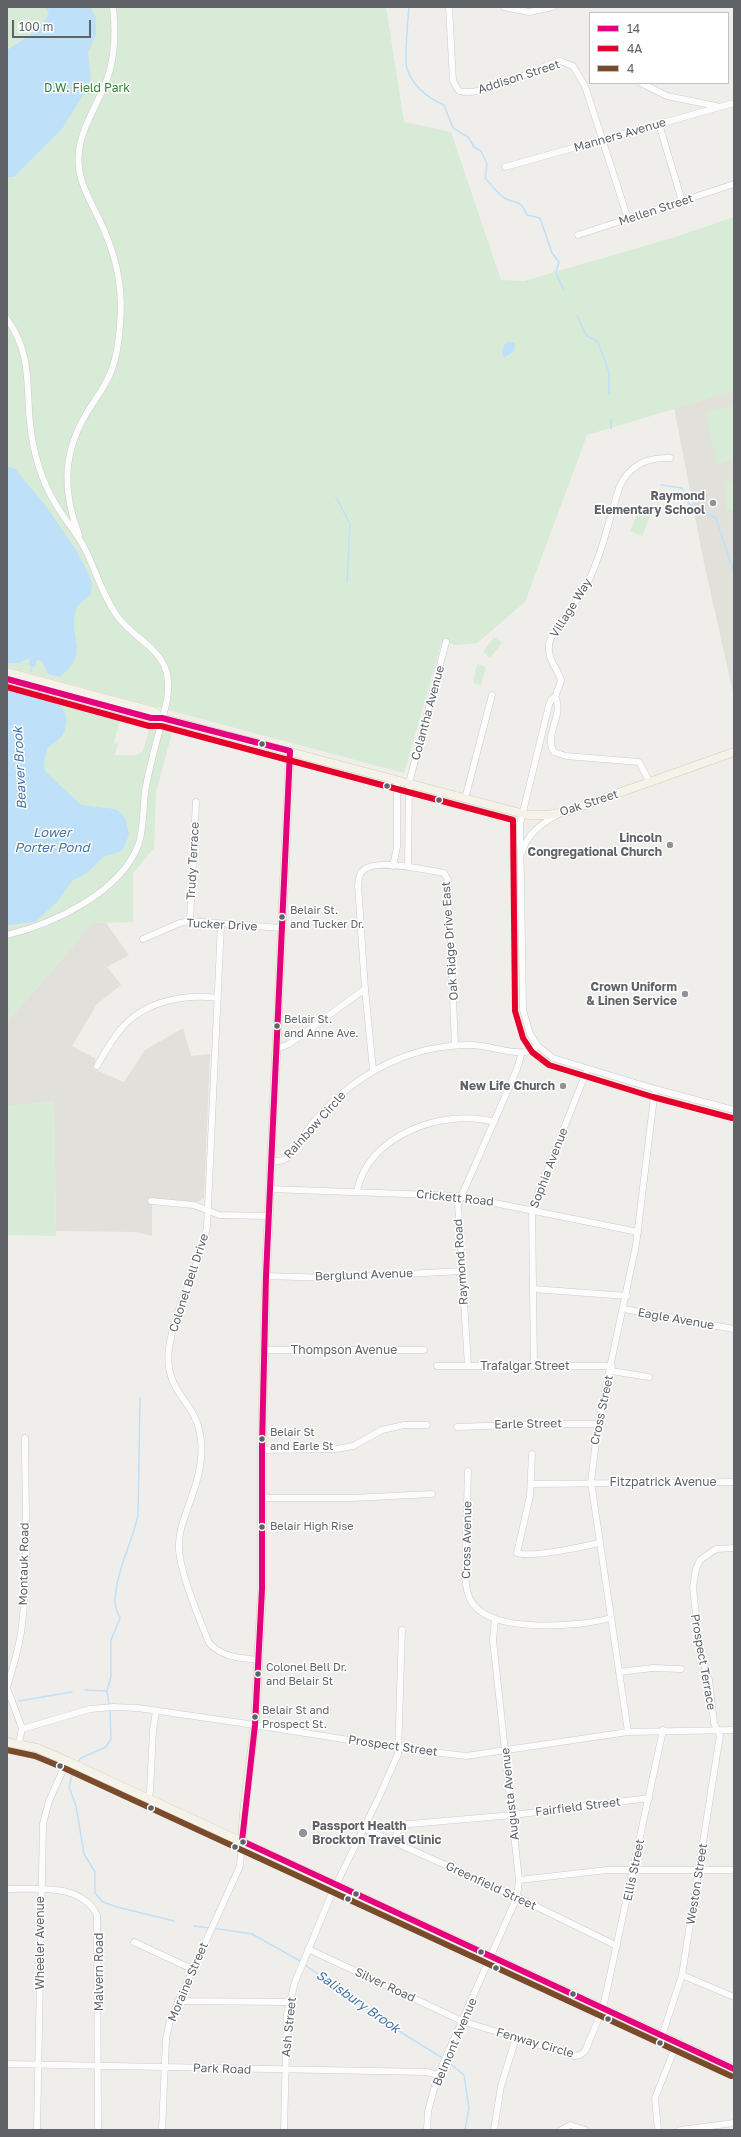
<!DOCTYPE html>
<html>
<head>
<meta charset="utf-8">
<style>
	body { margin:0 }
	#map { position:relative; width:741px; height:2137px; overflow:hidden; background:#efeeea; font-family:"Golos Text",sans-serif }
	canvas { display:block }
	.frame { position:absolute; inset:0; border:8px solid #5f6368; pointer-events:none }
	.legend { position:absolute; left:589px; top:12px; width:140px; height:72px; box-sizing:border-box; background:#fff; border:1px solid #bfc1c3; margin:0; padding:5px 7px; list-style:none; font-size:12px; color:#5f6368 }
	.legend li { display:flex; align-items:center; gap:8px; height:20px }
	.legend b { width:20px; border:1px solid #bfc1c3 }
	.scale { position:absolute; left:12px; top:20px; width:79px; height:18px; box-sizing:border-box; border:2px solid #5f6368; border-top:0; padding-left:5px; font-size:12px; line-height:14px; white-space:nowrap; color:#5f6368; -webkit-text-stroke:3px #fff; paint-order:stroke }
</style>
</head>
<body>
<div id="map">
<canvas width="741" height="2137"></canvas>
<div class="frame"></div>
<ul class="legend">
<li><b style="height:5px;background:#e5007d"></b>14</li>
<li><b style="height:5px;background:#e4002b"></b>4A</li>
<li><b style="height:5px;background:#7a4b2a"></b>4</li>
</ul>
<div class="scale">100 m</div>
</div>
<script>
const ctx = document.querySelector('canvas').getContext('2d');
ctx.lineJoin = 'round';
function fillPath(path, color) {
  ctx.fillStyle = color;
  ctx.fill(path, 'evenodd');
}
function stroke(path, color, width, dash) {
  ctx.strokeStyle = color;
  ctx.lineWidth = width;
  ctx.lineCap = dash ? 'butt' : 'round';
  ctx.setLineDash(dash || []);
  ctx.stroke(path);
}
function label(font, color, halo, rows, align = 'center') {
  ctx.font = font + ' "Golos Text",sans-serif';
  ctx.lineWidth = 3;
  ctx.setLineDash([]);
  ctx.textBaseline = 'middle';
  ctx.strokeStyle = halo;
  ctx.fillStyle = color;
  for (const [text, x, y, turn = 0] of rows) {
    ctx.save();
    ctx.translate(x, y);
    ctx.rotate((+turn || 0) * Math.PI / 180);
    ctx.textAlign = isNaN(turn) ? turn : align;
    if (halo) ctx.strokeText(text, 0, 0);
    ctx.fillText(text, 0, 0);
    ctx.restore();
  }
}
const education = new Path2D(`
	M 734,391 L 734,697 L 704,563 L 674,408 Z
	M 93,923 L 106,923 L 129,955 L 107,967 L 121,985 L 97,1004 L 72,1046 L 96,1059 L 93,1069 L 124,1082 L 145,1050 L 183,1028 L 191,1056 L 210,1054 L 204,1198 L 197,1202 L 152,1201 L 152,1236 L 136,1232 L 56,1231 L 54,1102 L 7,1106 L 7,1022 Z`);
const green = new Path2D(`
	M 7,7 L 386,7 L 404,122 L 451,132 L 501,280 L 524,281 L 672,238 L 734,217 L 734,391 L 587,435 L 525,602 L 477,643 L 456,645 L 442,641 L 404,773 L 7,667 Z
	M 734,406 L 734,460 L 717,465 L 706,415 L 709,410 Z
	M 724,481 L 734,481 L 734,511 L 727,510 Z
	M 638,512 L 650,517 L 642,536 L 630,531 Z
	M 494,637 L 502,643 L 490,658 L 483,652 Z
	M 477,664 L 486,667 L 481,685 L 473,683 Z
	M 7,685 L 121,715 L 114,743 L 118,744 L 115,755 L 136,755 L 143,751 L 151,723 L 173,729 L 156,792 L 154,848 L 133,873 L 133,922 L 93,923 L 7,1022 Z
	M 54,1101 L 56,1236 L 7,1235 L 7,1106 Z`);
const water = new Path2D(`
	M 45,7 L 90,7 L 96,18 L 96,35 L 88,52 L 91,82 L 62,129 L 14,177 L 7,177 L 7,50 L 38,30 L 49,14 Z
	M 510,341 L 515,343 L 514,351 L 504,358 L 502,353 L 504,345 Z
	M 7,466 L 15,469 L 45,505 L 76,550 L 89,575 L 92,584 L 91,594 C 87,599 78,603 76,609 C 68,640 91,653 60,677 L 48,674 L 42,661 L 37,660 L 35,667 L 29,665 L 30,658 L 19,663 L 7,663 Z
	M 14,688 C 34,691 78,701 64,732 C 61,740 52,743 47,749 L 44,764 L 45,771 L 81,805 L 115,809 L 121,813 L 126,820 L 129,835 L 123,849 L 119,852 L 103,857 L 88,872 L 72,881 L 59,900 L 35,922 L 9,925 L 7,925 L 7,690 Z`);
const stream = new Path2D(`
	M 409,7 C 408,19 404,58 407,69 C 413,86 428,98 444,105 L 453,128 L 468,137 L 474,147 L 481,151 L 487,164 L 485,178 C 491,184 498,195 506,199 C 519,204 520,200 527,215 L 540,218 L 552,253 L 559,262 L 556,272 L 563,289
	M 577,316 L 586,335 L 598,342 L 609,372 L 609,394
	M 611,419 L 611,429
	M 661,485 L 682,488 L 689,504 L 716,518 L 734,573
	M 336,497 L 350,524 L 347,582
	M 31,672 L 32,666
	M 85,1690 L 107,1691 L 109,1705
	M 107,1691 L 111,1677 L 111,1640 L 120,1618 C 118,1614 115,1608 115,1603 C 115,1573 132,1544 138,1515 L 140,1398
	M 19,1701 L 72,1692
	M 77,1763 L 81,1758 L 106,1747 L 111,1739 L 110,1709
	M 74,1768 L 69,1787 L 76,1806 L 84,1854 L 95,1872 L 95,1893 L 103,1902 L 117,1907 L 174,1921
	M 194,1926 L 210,1928
	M 213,1928 L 252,1934 L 302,1962
	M 305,1965 L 386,2023 L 444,2059
	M 447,2061 L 464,2075 L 469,2108 L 465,2130`);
const minor = new Path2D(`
	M 449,7 L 453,81 L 459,91 C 482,98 536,68 560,61 L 573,66 L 585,86 L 628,219
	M 504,7 L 529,12 L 553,7
	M 641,83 L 667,96 L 716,106
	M 659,124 L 682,201
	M 505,167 L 734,103
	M 578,235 L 734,184
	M 7,319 C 32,354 26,384 30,423 C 33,452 40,478 55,503 C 64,519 77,533 85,549 C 96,571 103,597 118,617 C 131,635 154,645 164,665 C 169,676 169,688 167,700 C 160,731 150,761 145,792 C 143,808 144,826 139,843 C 122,892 53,924 7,935
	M 79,535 C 63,494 62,456 85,416 C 94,400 106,387 112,369 C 117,355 119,340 120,325 C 123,293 117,259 104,230 C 93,203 75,182 79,151 C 82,128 95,108 104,87 C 115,62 116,34 113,7
	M 555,697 L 551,700 L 549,705 L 520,824 L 523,1010 L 530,1034 L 538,1046 L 553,1058 L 655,1089 L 734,1110
	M 650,783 L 639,762 L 566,756 L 554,752 C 543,735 565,714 555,697 L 561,681 C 558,667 547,662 549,644 C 552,628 578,601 587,584 C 602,554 609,520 619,488 C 628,466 647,457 670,458
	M 465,799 L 492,695
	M 522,852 C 528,833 541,824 557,815
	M 393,866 L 397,847 L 397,780
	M 408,867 L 409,783 L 446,642
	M 190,921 L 196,802
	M 221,924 L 207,1227 C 199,1269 175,1306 169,1348 C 163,1392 195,1400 200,1434 C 204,1454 200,1473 193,1493 C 188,1509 179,1527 179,1545 C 178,1569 200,1620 209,1643 C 223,1658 241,1658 259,1660
	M 143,939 L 180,923 L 190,921 L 281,928
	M 276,1049 L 289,1044 L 365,989
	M 97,1066 C 104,1054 111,1041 120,1030 C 143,1002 183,993 218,998
	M 373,1070 L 365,989 L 358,885 C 359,878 359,873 365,869 C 378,859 427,870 444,873 L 448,880 L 455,1045
	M 271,1162 L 284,1160 L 289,1157 C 299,1146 305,1132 315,1120 C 356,1074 408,1045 471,1045 C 489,1045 507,1054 525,1052 C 530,1052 534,1048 538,1046
	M 269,1189 L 460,1196 L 638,1232
	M 357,1191 C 368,1135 443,1108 494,1122
	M 151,1201 L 194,1205 L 219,1215 L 268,1216
	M 266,1276 L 330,1278 L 462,1271
	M 533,1289 L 627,1296
	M 624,1309 L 734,1329
	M 264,1350 L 424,1350
	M 437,1366 L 612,1366
	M 468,1366 L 458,1204 L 517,1069 L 522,1052
	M 534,1366 L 532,1209 L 587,1070
	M 611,1371 L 649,1377
	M 457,1427 L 542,1424 L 598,1424
	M 262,1450 L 336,1449 L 353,1446 L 382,1430 L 404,1425 L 427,1425
	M 532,1454 L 530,1496 L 517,1553 C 531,1558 582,1547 599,1543
	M 468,1471 L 465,1576 C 466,1586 467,1597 474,1605 C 495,1633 580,1627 610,1618
	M 531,1484 L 734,1482
	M 262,1498 L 352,1498 L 432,1494
	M 619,1672 L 653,1668 L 681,1669
	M 7,1687 C 13,1667 20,1646 22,1625 C 29,1564 25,1500 25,1438
	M 7,1688 L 22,1728 L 19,1743
	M 22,1729 L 90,1709 L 113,1707 L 138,1708 L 255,1725 L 399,1748 L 466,1756 L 628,1732 L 734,1730
	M 628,1732 L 591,1482 L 598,1424 L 636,1245 L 655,1089
	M 148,1798 L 150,1792 L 153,1730 L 156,1711
	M 364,1828 L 513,1815 L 649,1798
	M 365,1829 L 517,1897 L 617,1946
	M 399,1844 L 396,1835 L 402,1825
	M 519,1880 L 607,1870 L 734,1870
	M 7,1889 C 38,1889 81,1883 97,1915 L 98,2130
	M 134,1942 L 192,1969
	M 308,1949 L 462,2021 L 574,2056 L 580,2055 L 585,2051 L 603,2008 L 663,1730
	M 682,1975 L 734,1997
	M 178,2001 L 289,2002
	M 662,2036 L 682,1975 L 720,1735 L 714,1723 L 709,1680 L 700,1653 L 693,1587 L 696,1569 L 700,1560 L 716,1549 L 734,1548
	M 7,2064 L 427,2072 L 438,2075
	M 37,2130 L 43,1824 L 49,1801 L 67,1761
	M 162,2130 L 166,2039 L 170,2020 L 240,1866 L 242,1841
	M 284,2130 L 287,2014 L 295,1982 L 332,1893 L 379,1797 L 398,1754 L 402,1630
	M 427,2130 L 428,2111 L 438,2075 L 517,1897 L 519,1880 L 493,1640 L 495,1619
	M 494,2130 L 501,2086 L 516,2038
	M 561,2130 L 570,2125 L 585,2130
	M 658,2130 L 655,2098 L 677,2043
	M 680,2130 L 734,2123`);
const major = new Path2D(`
	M 7,672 L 153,711 L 162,718
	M 7,679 L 151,718 L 162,718 L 528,815 L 548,815 L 568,811 L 734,752
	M 7,1742 L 37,1748 L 67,1761 L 734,2069
	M 242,1841 L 244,1812 L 255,1725 L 262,1589 L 262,1446 L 266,1276 L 290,751`);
const bus1 = new Path2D(`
	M 7,679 L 151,718 L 162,718 L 290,751 L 266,1276 L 262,1446 L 262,1589 L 255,1725 L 242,1841 L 734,2069`);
const bus2 = new Path2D(`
	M 7,687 L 149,726 L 161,726 L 513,820 L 515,1011 L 523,1038 L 532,1052 L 549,1065 L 653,1097 L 732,1118`);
const bus3 = new Path2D(`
	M 7,1750 L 35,1756 L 64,1768 L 731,2076`);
const markers = [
	[713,503,4,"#919496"],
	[262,744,3.5,"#5f6368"],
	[387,786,3.5,"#5f6368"],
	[439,800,3.5,"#5f6368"],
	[670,845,4,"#919496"],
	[282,917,3.5,"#5f6368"],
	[685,994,4,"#919496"],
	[277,1026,3.5,"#5f6368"],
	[563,1086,4,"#919496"],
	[262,1439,3.5,"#5f6368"],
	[262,1527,3.5,"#5f6368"],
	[258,1674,3.5,"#5f6368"],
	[255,1717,3.5,"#5f6368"],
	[60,1766,3.5,"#5f6368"],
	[151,1808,3.5,"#5f6368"],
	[303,1833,5,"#919496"],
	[243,1842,3.5,"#5f6368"],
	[235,1847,3.5,"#5f6368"],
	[356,1894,3.5,"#5f6368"],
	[348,1899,3.5,"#5f6368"],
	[481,1952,3.5,"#5f6368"],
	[496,1968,3.5,"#5f6368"],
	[573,1994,3.5,"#5f6368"],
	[608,2019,3.5,"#5f6368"],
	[660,2043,3.5,"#5f6368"]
];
const busNames = [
	["Belair St.",290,911],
	["and Tucker Dr.",290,925],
	["Belair St.",284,1020],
	["and Anne Ave.",284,1034],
	["Belair St",270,1433],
	["and Earle St",270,1447],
	["Belair High Rise",270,1527],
	["Colonel Bell Dr.",266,1668],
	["and Belair St",266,1682],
	["Belair St and",262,1711],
	["Prospect St.",262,1725]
];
const streetNames = [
	["Addison Street",519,77,-18],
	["Manners Avenue",620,135,-16],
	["Mellen Street",656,210,-18],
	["Village Way",571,608,-58],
	["Colantha Avenue",428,713,-75],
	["Oak Street",589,803,-18],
	["Trudy Terrace",193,861,-87],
	["Tucker Drive",222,925,3],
	["Oak Ridge Drive East",450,941,-94],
	["Rainbow Circle",315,1125,-48],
	["Sophia Avenue",549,1168,-69],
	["Crickett Road",455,1198,6],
	["Raymond Road",461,1262,-94],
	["Berglund Avenue",364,1275,-2],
	["Colonel Bell Drive",189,1283,-72],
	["Eagle Avenue",676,1319,10],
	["Thompson Avenue",344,1350],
	["Trafalgar Street",525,1366],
	["Cross Street",602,1410,-78],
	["Earle Street",528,1424,-1],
	["Fitzpatrick Avenue",663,1482],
	["Cross Avenue",467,1540,-89],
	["Montauk Road",24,1564,-89],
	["Prospect Terrace",703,1662,80],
	["Prospect Street",393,1746,8],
	["Augusta Avenue",510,1794,-96],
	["Fairfield Street",578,1807,-7],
	["Ellis Street",634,1870,-78],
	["Weston Street",697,1884,-81],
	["Greenfield Street",491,1886,25],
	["Wheeler Avenue",40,1943,-90],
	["Malvern Road",99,1972,-90],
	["Moraine Street",188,1982,-67],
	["Silver Road",385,1985,25],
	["Ash Street",289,2027,-84],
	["Belmont Avenue",455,2042,-67],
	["Fenway Circle",535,2043,16],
	["Park Road",222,2069,2]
];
const parkNames = [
	["D.W. Field Park",87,88]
];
const poiNames = [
	["Raymond",705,496],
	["Elementary School",705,510],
	["Lincoln",662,838],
	["Congregational Church",662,852],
	["Crown Uniform",677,987],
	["& Linen Service",677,1001],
	["New Life Church",555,1086],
	["Passport Health",312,1826,"left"],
	["Brockton Travel Clinic",312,1840,"left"]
];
const waterNames = [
	["Beaver Brook",20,768,-93],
	["Lower",52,833],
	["Porter Pond",52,848],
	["Salisbury Brook",358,2002,35]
];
fillPath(education, '#e2e0da');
fillPath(green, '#d8ebd6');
fillPath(water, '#bfe0f9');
stroke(stream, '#bfe0f9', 1.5);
stroke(minor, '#cbcccc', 7);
stroke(major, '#d7ceb8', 9);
stroke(minor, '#fdfcfc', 6);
stroke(major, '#f4f2e9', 8);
stroke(bus1, '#e5007d', 6);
stroke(bus2, '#e4002b', 6);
stroke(bus3, '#7a4b2a', 6);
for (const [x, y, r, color] of markers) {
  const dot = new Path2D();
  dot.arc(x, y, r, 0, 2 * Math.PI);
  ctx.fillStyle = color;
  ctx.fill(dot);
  stroke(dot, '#fff', 1.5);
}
label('11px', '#5f6368', '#fff', busNames, 'left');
label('12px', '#5f6368', '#fff', streetNames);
label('12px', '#348238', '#fff', parkNames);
label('bold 12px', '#5f6368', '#fff', poiNames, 'right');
label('italic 13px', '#4174aa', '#fff', waterNames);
</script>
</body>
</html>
